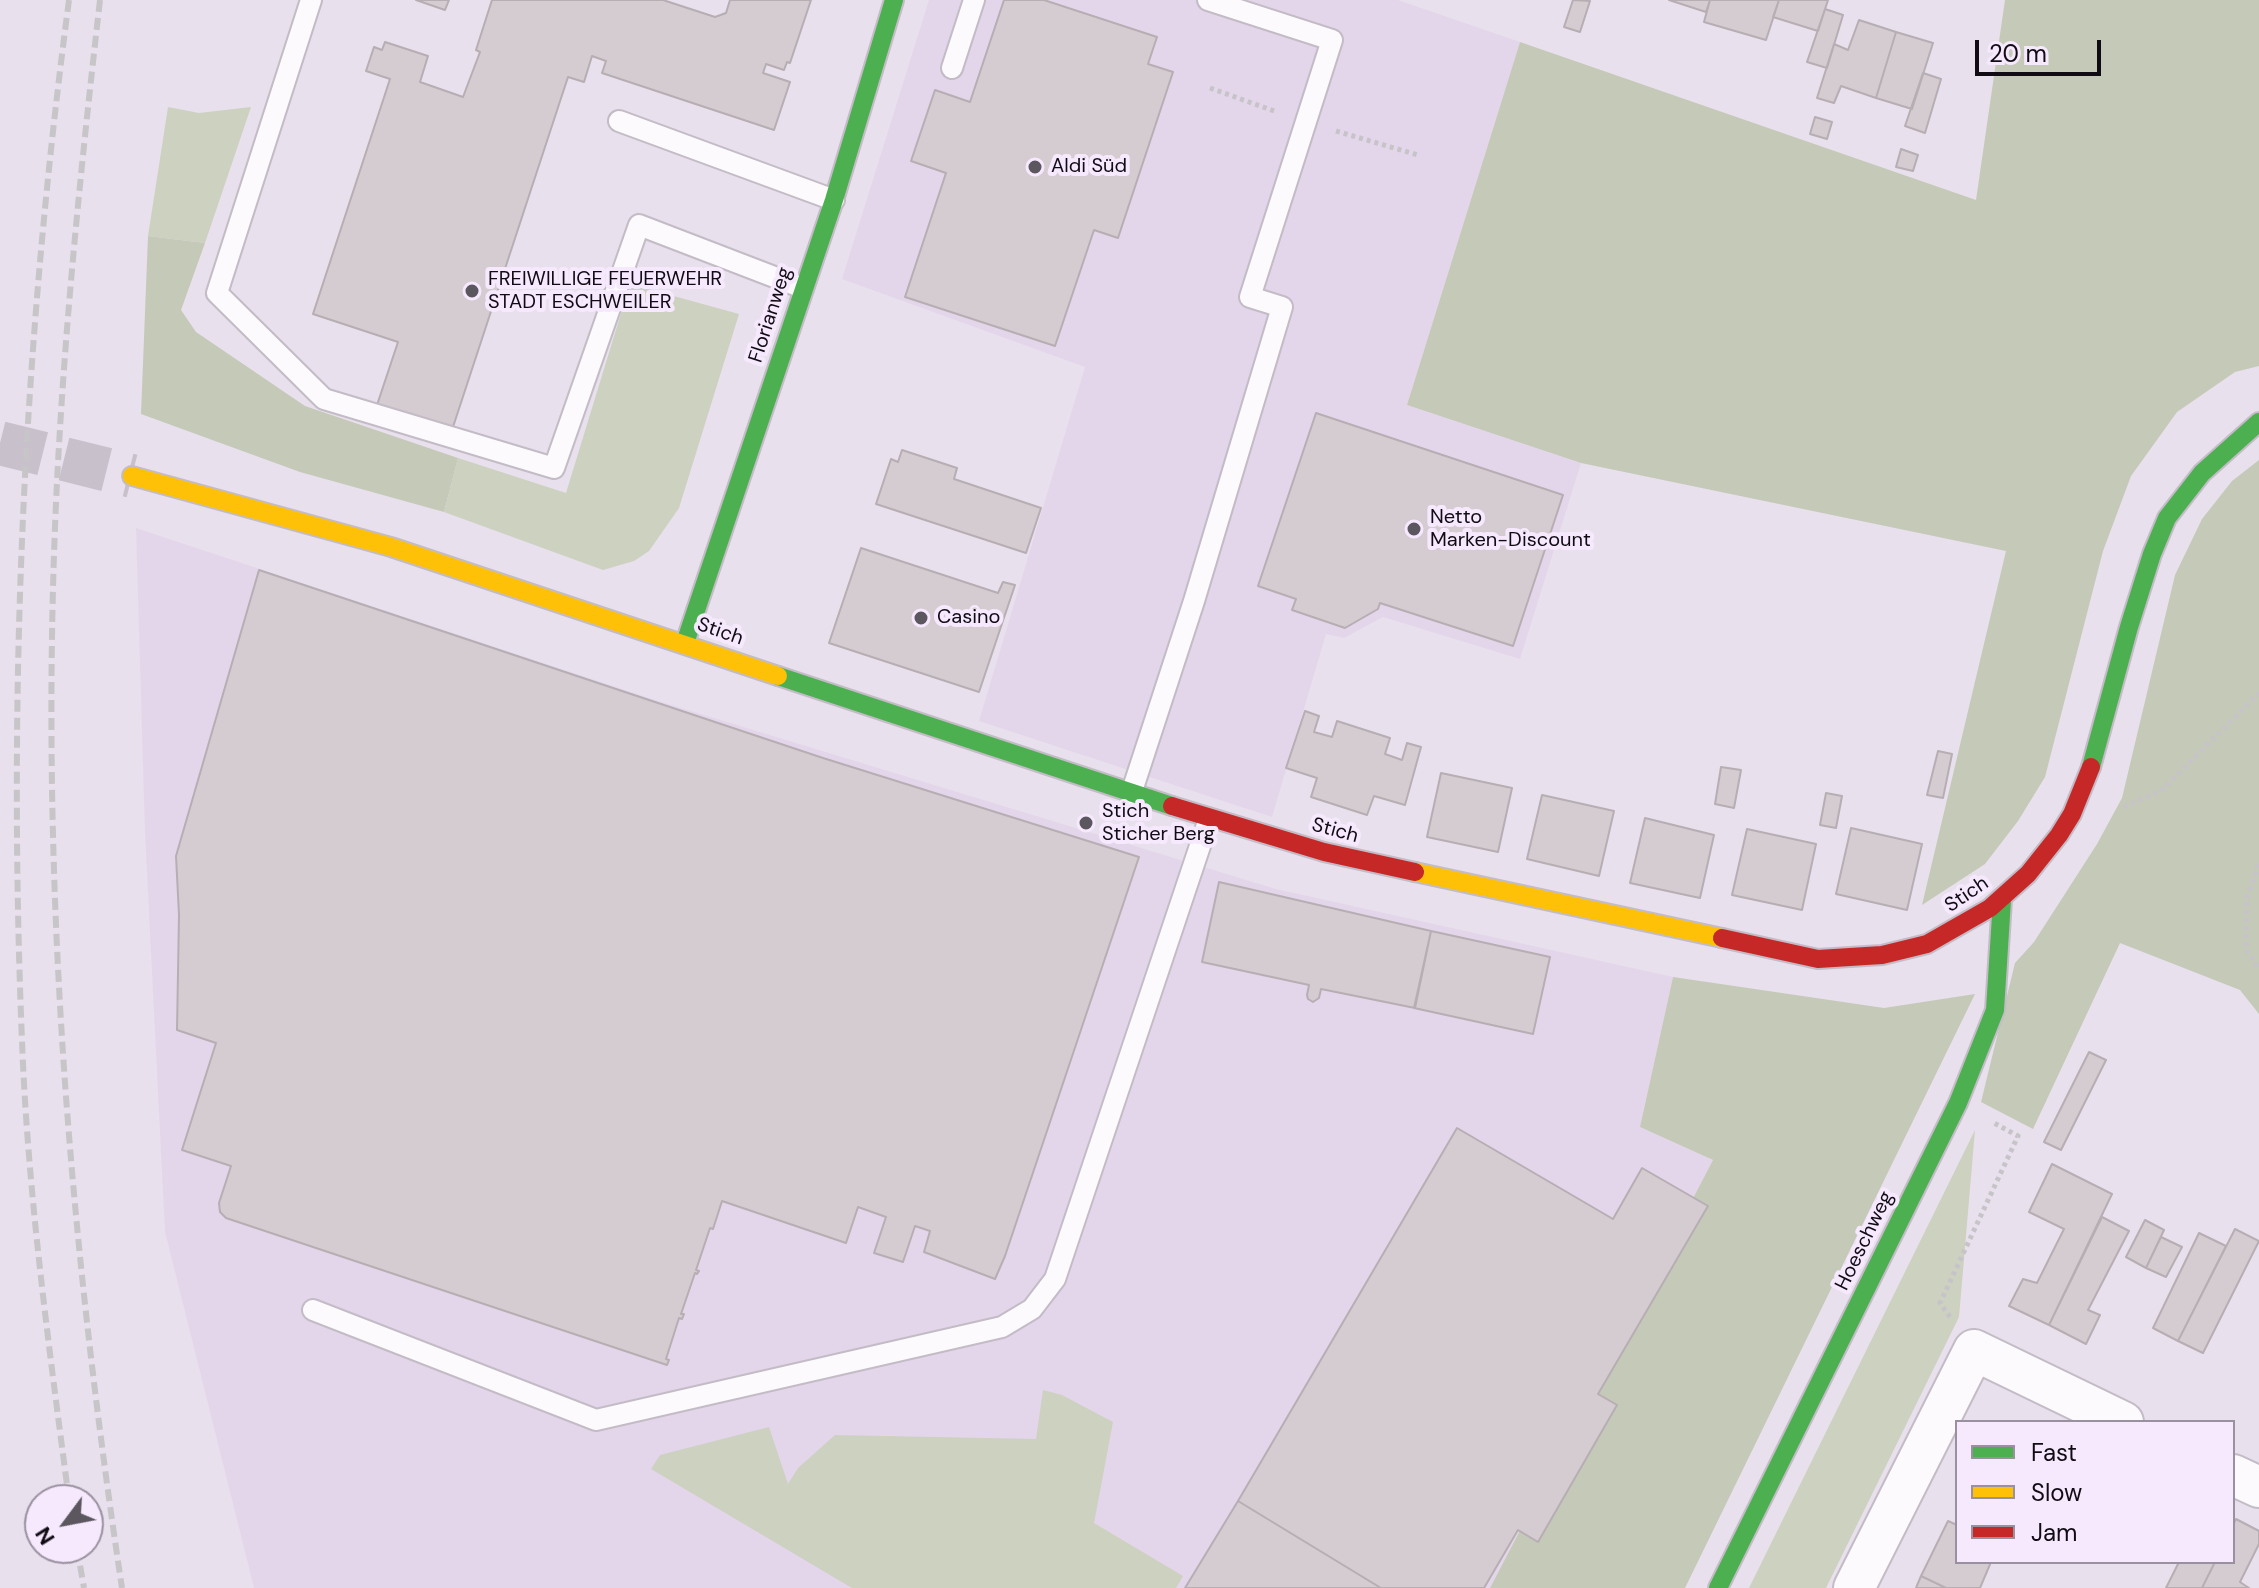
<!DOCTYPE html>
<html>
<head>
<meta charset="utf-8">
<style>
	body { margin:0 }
	#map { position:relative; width:2259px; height:1588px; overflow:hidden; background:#e8e0ec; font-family:"DM Sans",sans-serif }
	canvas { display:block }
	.legend { position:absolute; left:1955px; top:1420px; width:280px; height:144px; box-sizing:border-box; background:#f6e9fe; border:2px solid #9a91a0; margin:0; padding:10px 14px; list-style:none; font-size:24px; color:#110c13 }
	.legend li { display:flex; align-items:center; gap:16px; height:40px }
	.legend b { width:40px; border:2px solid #9a91a0 }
	.north { position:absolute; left:24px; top:1484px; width:80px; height:80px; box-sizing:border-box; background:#f6e9fe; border:2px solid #9a91a0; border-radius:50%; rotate:238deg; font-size:22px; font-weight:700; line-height:32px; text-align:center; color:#110c13 }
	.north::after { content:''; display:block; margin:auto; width:28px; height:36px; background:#5c565f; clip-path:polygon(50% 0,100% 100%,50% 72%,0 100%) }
	.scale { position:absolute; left:1975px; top:40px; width:126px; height:36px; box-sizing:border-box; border:4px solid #110c13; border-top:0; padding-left:10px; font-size:24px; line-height:28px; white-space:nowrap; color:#110c13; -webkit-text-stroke:6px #f6e9fe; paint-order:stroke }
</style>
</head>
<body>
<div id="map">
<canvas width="2259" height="1588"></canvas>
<ul class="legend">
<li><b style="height:10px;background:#4caf50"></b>Fast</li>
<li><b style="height:10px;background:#ffc107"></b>Slow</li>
<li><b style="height:10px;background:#c62828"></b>Jam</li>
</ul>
<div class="north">N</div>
<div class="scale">20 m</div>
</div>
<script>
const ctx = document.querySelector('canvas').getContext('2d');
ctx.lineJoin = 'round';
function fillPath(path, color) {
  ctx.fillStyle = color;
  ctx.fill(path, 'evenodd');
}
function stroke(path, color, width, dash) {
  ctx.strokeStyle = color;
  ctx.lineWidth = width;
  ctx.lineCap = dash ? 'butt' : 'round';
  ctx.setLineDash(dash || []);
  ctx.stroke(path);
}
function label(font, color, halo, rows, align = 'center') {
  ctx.font = font + ' "DM Sans",sans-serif';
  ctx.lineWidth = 8;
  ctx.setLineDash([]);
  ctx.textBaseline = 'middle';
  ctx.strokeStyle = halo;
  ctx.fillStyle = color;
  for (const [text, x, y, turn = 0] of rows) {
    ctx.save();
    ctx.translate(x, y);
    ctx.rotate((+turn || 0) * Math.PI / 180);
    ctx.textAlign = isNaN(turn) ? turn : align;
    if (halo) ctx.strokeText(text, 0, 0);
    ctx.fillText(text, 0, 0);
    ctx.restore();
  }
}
const built = new Path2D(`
	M 929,0 L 1398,0 L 1520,42 L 1407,405 L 1581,463 L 1520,659 L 1383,617 L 1344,638 L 1326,634 L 1272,817 L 979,721 L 1085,367 L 842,279 Z
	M 136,528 L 658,701 L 1276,889 L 1673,977 L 1640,1127 L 1713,1160 L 1490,1588 L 254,1588 L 165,1232 L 145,832 Z`);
const green = new Path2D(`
	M 168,107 L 199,113 L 251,107 L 205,243 L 148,236 Z
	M 630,284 L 739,314 L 679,508 L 649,551 L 634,561 L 603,570 L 444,512 L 458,458 L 566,493 Z
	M 1975,1130 L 1959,1317 L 1826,1588 L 1749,1588 Z
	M 1043,1390 L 1062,1395 L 1113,1422 L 1094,1523 L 1183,1576 L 1176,1588 L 852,1588 L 651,1469 L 660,1455 L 769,1427 L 788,1484 L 798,1468 L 835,1435 L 1036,1439 Z`);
const forest = new Path2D(`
	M 2005,0 L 2259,0 L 2259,366 L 2235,372 L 2177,412 L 2131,476 L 2103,551 L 2045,777 L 2018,821 L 1985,864 L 1922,905 L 2006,551 L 1581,463 L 1407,405 L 1520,42 L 1976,200 Z
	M 148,236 L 205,243 L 181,310 L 196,332 L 305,406 L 458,458 L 444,512 L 300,472 L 141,414 Z
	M 2259,460 L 2259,1014 L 2240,990 L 2120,943 L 2033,1129 L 1981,1102 L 2015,963 L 2034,942 L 2097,844 L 2122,798 L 2175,575 L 2202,519 L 2232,481 Z
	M 1673,977 L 1884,1008 L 1975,994 L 1685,1588 L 1490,1588 L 1713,1160 L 1640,1127 Z`);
const building = new Path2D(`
	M 416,0 L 449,0 L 445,10 Z
	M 492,0 L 663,0 L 715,17 L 726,13 L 730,0 L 811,0 L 790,63 L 787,62 L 784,70 L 766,64 L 763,73 L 790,82 L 774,130 L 602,73 L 606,61 L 592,56 L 584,82 L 568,77 L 452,430 L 377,405 L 398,342 L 313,314 L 390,79 L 366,71 L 374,47 L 382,50 L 385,42 L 428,56 L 420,82 L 463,97 L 480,52 L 476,50 Z
	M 1004,0 L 1044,0 L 1157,37 L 1148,64 L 1173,72 L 1118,238 L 1094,230 L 1055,346 L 905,297 L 946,173 L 911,161 L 935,90 L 970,102 Z
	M 1573,0 L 1590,1 L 1580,32 L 1564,27 Z
	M 1669,0 L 1710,0 L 1706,12 Z
	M 1710,0 L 1779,0 L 1766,40 L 1704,22 Z
	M 1779,0 L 1828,0 L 1818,31 L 1773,17 Z
	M 1825,9 L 1843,15 L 1827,68 L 1807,62 Z
	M 1859,20 L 1896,32 L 1876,98 L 1841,86 L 1834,103 L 1817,98 L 1834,44 L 1848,50 Z
	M 1896,32 L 1933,43 L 1912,109 L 1876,98 Z
	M 1923,73 L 1941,79 L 1925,133 L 1905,126 Z
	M 1815,117 L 1832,122 L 1827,139 L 1810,134 Z
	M 1901,149 L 1918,155 L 1913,171 L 1896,167 Z
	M 1316,413 L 1563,495 L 1513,646 L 1380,603 L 1378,609 L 1345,628 L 1292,610 L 1296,599 L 1258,586 Z
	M 902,450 L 957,468 L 954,479 L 1041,508 L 1026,553 L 876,504 L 891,459 L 898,462 Z
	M 861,548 L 998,593 L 1003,582 L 1015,585 L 979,692 L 829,643 Z
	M 259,570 L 823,758 L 1139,857 L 1005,1256 L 995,1279 L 924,1252 L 930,1231 L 915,1226 L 903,1262 L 874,1253 L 886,1217 L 858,1207 L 846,1243 L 722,1201 L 713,1229 L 710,1228 L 696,1270 L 699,1271 L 697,1274 L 695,1273 L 681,1314 L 684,1314 L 682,1319 L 679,1318 L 666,1359 L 669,1360 L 667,1365 L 226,1218 L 220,1212 L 219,1203 L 231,1166 L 182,1150 L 216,1043 L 177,1030 L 179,915 L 176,856 Z
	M 1305,711 L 1319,716 L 1314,732 L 1332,737 L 1337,721 L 1390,738 L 1385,754 L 1402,760 L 1407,743 L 1421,747 L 1405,805 L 1374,796 L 1367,815 L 1311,797 L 1317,778 L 1286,768 Z
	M 1938,751 L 1952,754 L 1943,798 L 1927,795 Z
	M 1721,767 L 1741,770 L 1734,808 L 1715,804 Z
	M 1441,773 L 1512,788 L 1498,852 L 1427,837 Z
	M 1826,793 L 1842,796 L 1836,828 L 1820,825 Z
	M 1542,795 L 1614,811 L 1599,876 L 1527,859 Z
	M 1645,818 L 1714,835 L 1700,898 L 1630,883 Z
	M 1851,828 L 1922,844 L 1907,910 L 1836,894 Z
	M 1747,829 L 1816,844 L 1802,910 L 1732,895 Z
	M 1219,882 L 1431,931 L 1415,1008 L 1321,989 L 1319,998 L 1313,1002 L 1308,999 L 1307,995 L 1309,985 L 1202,962 Z
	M 1431,931 L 1550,957 L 1533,1034 L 1414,1008 Z
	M 2089,1052 L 2106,1060 L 2061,1150 L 2044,1142 Z
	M 1457,1128 L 1613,1219 L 1642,1168 L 1708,1206 L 1598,1394 L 1617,1405 L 1538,1542 L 1518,1530 L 1484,1588 L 1381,1588 L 1238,1501 Z
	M 2052,1164 L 2112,1194 L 2049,1325 L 2009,1306 L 2023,1279 L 2037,1283 L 2064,1229 L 2029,1212 Z
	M 2102,1217 L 2129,1231 L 2088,1310 L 2100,1315 L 2086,1344 L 2049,1325 Z
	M 2145,1220 L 2164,1230 L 2146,1268 L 2126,1257 Z
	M 2235,1229 L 2259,1241 L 2203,1353 L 2178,1341 Z
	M 2199,1233 L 2226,1246 L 2178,1341 L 2153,1328 Z
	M 2161,1237 L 2182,1247 L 2166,1277 L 2146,1268 Z
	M 1238,1501 L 1381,1588 L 1185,1588 Z
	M 2236,1519 L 2259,1531 L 2259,1544 L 2240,1582 L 2249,1588 L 2202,1588 L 2215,1562 L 2233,1562 L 2233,1525 Z
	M 1948,1521 L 1957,1525 L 1957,1562 L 1991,1562 L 1980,1588 L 1946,1588 L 1921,1576 Z
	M 2179,1562 L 2215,1562 L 2202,1588 L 2166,1588 Z
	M 1921,1576 L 1946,1588 L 1916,1588 Z`);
const secondaryTunnel = new Path2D(`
	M 0,443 L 132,476`);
const path = new Path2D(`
	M 1210,88 L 1277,112
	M 1336,131 L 1418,155
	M 2124,807 L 2162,790 L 2259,693
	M 2259,864 L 2247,898 L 2246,949 L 2259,969
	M 1950,1317 L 1940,1303 L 2018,1136 L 1994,1123`);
const lane = new Path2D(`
	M 311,0 L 217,293 L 324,399 L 554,468 L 639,225 L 803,288
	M 952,68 L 974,0
	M 619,121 L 834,200
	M 1131,794 L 1194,601 L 1282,307 L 1250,297 L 1332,40 L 1208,0
	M 313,1310 L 596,1420 L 1002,1327 L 1032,1309 L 1055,1279 L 1209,819`);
const street = new Path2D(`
	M 2233,1475 L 2259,1487
	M 1854,1588 L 1974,1350 L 2123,1422`);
const fast = new Path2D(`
	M 685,643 L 834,200 L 894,0
	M 778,676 L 1172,806
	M 2091,767 L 2129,627 L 2152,554 L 2167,518 L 2202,473 L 2259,422
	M 1718,1588 L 1958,1103 L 1995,1010 L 2002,900`);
const slow = new Path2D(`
	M 132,476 L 391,547 L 778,676
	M 1415,872 L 1722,938`);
const jam = new Path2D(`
	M 1172,806 L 1324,852 L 1415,872
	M 1722,938 L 1818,959 L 1882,955 L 1927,944 L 1990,908 L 2028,874 L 2059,835 L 2072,814 L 2091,767`);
const rail = new Path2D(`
	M 69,0 C 22,353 7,709 23,1064 C 30,1210 50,1355 69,1500
	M 100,0 C 80,175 62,350 55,527 C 41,882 69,1237 122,1588
	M 77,1548 L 84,1588`);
const markers = [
	[1035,167,8,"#5c565f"],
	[472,291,8,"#5c565f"],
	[1414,529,8,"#5c565f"],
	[921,618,8,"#5c565f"],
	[1086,823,8,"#5c565f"]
];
const poiNames = [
	["Aldi Süd",1051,167],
	["FREIWILLIGE FEUERWEHR",488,280],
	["STADT ESCHWEILER",488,303],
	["Netto",1430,518],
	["Marken-Discount",1430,541],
	["Casino",937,618],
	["Stich",1102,812],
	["Sticher Berg",1102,835]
];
const streetNames = [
	["Florianweg",771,315,-72],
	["Stich",720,632,19],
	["Stich",1335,831,15],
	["Stich",1967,895,-34],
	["Hoeschweg",1865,1241,-64]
];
fillPath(built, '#e3d6ea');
fillPath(green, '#cdd1c0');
fillPath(forest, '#c5c9b8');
fillPath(building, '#d5ccd1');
stroke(building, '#b7aeb3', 2);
stroke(secondaryTunnel, '#c8c0cb', 44, [44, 22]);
stroke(lane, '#c3bcc6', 24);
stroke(street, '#c3bcc6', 44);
stroke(fast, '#c3bcc6', 22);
stroke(slow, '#c3bcc6', 22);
stroke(jam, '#c3bcc6', 22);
stroke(path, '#c6c4c8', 5, [4, 4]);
stroke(lane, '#fcfafc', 20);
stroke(street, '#fcfafc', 40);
stroke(fast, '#4caf50', 18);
stroke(slow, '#ffc107', 18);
stroke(jam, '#c62828', 18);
stroke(rail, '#c7c5c7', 6, [12, 6]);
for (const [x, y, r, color] of markers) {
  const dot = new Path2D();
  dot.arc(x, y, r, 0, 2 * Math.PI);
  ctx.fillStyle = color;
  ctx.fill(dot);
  stroke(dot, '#f6e9fe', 3);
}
label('20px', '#110c13', '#f6e9fe', poiNames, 'left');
label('20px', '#110c13', '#f6e9fe', streetNames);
</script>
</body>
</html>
